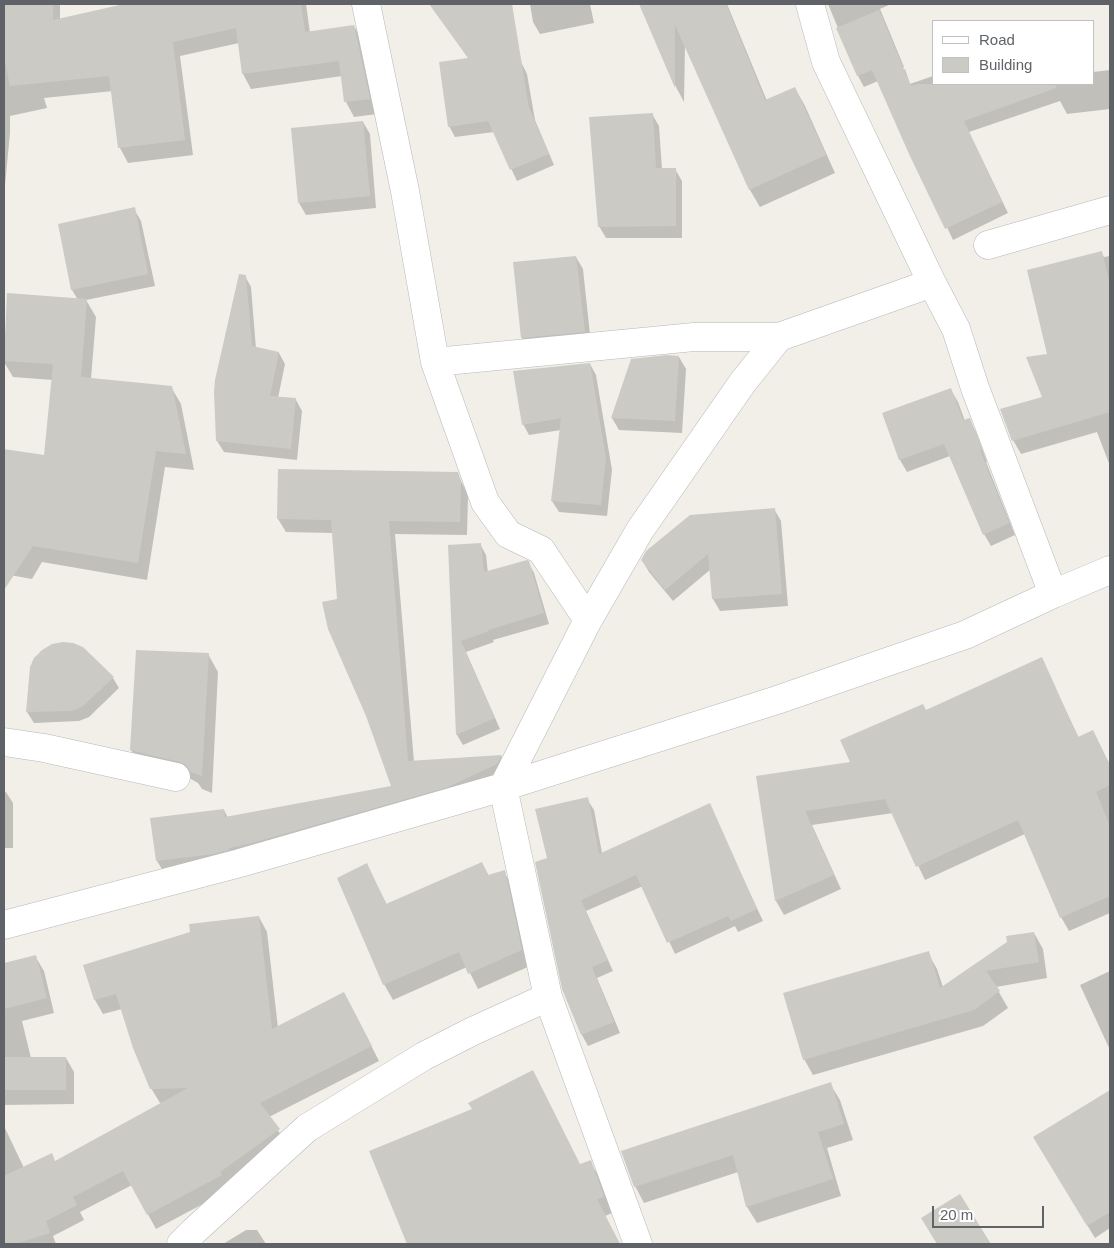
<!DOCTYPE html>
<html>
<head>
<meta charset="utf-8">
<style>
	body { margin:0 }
	#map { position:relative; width:1114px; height:1248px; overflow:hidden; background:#f1efe8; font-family:Helvetica,sans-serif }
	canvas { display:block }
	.frame { position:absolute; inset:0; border:5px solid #5f6368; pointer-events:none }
	.legend { position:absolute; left:932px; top:20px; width:162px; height:65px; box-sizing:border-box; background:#fff; border:1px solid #bfc1c3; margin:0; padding:6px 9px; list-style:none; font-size:15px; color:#5f6368 }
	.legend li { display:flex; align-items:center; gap:10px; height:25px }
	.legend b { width:25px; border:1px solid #bfc1c3 }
	.scale { position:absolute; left:932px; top:1206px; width:112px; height:22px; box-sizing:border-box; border:2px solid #5f6368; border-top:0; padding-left:6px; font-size:15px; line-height:18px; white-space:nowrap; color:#5f6368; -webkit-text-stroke:4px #fff; paint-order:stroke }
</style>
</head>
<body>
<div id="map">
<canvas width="1114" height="1248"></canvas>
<div class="frame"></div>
<ul class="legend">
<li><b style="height:6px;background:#fff"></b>Road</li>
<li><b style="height:14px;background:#cccac5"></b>Building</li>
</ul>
<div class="scale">20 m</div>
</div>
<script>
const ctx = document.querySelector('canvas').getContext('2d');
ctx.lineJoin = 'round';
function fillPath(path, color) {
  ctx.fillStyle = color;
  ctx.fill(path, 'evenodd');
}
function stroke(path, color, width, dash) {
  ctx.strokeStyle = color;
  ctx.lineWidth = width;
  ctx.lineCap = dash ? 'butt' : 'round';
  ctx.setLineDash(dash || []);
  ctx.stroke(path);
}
const shadow = new Path2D(`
	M 4,4 L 60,4 L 60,19 L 129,4 L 306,4 L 310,33 L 354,26 L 362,41 L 377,114 L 354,117 L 346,102 L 342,76 L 251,89 L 243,74 L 239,43 L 180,56 L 193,155 L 128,163 L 120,148 L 113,91 L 44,98 L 47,108 L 10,116 L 10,133 L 4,196 Z
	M 444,4 L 478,4 L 521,62 L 527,74 L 535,120 L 554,165 L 517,181 L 494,132 L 455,137 L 449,126 L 469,59 L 435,10 Z
	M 530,4 L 590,4 L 594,23 L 540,34 L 533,22 Z
	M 652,4 L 727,4 L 767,101 L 795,88 L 805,106 L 835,173 L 760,207 L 750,190 L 685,44 L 684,102 L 676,87 L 642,8 Z
	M 828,4 L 891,4 L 880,9 L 904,67 L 880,84 L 878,81 L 864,87 L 858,76 Z
	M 905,69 L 910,84 L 933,76 L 933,84 L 1093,84 L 1093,72 L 1110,70 L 1110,109 L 1067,114 L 1060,101 L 969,132 L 1008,213 L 953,240 L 881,87 Z
	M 652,114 L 659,126 L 662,169 L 675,169 L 682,181 L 682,238 L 606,238 L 599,226 Z
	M 363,122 L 370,134 L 376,208 L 306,215 L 299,203 Z
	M 134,209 L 141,221 L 155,286 L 86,300 L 96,317 L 91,379 L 171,387 L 181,404 L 194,470 L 165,467 L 147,580 L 42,562 L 32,579 L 4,574 L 4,450 L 45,457 L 53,380 L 13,377 L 4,362 L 8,294 L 78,300 L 72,290 L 59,225 Z
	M 1101,252 L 1104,257 L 1110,256 L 1110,466 L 1097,432 L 1021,454 L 1013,440 L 1044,398 L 1049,355 Z
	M 576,257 L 583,269 L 591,344 L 529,350 L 522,338 Z
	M 245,276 L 251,287 L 256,349 L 279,353 L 285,364 L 278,398 L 296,400 L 302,411 L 297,460 L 224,452 L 217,441 Z
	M 679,357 L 686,369 L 682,433 L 619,430 L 612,418 Z
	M 590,364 L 596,375 L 612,470 L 607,516 L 559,512 L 552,501 L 561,430 L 529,435 L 523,424 Z
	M 951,390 L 958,402 L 965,421 L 969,420 L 976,432 L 987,462 L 986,462 L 1015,535 L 991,546 L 984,534 L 950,456 L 907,472 L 900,460 L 883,414 Z
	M 457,473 L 468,495 L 467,535 L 395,534 L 414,762 L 501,756 L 508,769 L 504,777 L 165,874 L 157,861 L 152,819 L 224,810 L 228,818 L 393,787 L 339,600 L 333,533 L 286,532 L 278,519 Z
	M 774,509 L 781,521 L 788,606 L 720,611 L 713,599 L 711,569 L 673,601 L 649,572 L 642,560 Z
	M 480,544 L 486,555 L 488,573 L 528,562 L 534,573 L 549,624 L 493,640 L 494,642 L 466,652 L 500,729 L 463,745 L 457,735 L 449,546 Z
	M 208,654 L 218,672 L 212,793 L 202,789 L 198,783 L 191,779 L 142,768 L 131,750 Z
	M 1041,659 L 1079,738 L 1092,731 L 1110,765 L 1110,913 L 1069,931 L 1061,917 L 1025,834 L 925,880 L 893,813 L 812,825 L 841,889 L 784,915 L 776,901 L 757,777 L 852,763 L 926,712 Z
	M 113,678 L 119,688 L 89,717 L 79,721 L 34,723 L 27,712 Z
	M 6,792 L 13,803 L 13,848 L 4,848 L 4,793 Z
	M 587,799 L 594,810 L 602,853 L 709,805 L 763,921 L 738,932 L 735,926 L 675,954 L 643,886 L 586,911 L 613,971 L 597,978 L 620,1033 L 588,1046 L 582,1035 L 564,989 L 548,859 Z
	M 482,863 L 489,876 L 504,872 L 513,887 L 530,966 L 478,989 L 467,967 L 393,1000 L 384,984 L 367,865 L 387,905 Z
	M 259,917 L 267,932 L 278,1028 L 352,1008 L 379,1061 L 269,1117 L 287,1144 L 229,1190 L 156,1229 L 132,1185 L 80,1212 L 84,1220 L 53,1236 L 56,1244 L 4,1244 L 4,1126 L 24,1168 L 55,1162 L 164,1103 L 160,1103 L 151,1088 L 122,1009 L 103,1014 L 95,1000 L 84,966 Z
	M 1034,933 L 1043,949 L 1047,978 L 996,987 L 1008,1008 L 983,1026 L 813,1075 L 804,1059 L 928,953 L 937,969 L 943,987 Z
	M 35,956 L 44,971 L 54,1013 L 22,1021 L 31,1058 L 66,1058 L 74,1072 L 74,1104 L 4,1105 L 4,973 L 11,971 Z
	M 1110,971 L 1110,1050 L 1080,985 Z
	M 830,1084 L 840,1100 L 853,1140 L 827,1148 L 841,1196 L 757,1223 L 747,1207 L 738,1172 L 644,1203 L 635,1186 Z
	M 1110,1092 L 1110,1228 L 1095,1238 L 1034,1138 Z
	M 371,1152 L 580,1165 L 590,1162 L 600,1178 L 612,1213 L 605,1216 L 620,1244 L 408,1244 Z
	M 960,1196 L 989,1244 L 938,1244 L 930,1230 Z
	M 246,1230 L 257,1230 L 266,1244 L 223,1244 Z`);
const building = new Path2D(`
	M 4,4 L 53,4 L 53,20 L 124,4 L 301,4 L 305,32 L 354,25 L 370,99 L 344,102 L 339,61 L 242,74 L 236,28 L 173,42 L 185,140 L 118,148 L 109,76 L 10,86 L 4,57 Z
	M 429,4 L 512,4 L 529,108 L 549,154 L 510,170 L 488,121 L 448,127 L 439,62 L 468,58 Z
	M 639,4 L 726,4 L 765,100 L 795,87 L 826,155 L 749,190 L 675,25 L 675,88 Z
	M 879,10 L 911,86 L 918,84 L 1055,84 L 1056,88 L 964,121 L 1002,202 L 945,229 L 909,154 L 872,70 L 857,76 L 836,28 Z
	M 653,113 L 656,168 L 676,168 L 676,226 L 598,227 L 589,117 Z
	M 363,121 L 370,196 L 298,203 L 291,128 Z
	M 135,207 L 148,274 L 71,290 L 58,224 Z
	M 1102,251 L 1110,286 L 1110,412 L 1012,441 L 1000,409 L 1042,397 L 1026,357 L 1047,354 L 1027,270 Z
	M 576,256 L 585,332 L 521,338 L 513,262 Z
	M 239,274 L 246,275 L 252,346 L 279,352 L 270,396 L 296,398 L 291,449 L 216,441 L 214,392 L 215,380 Z
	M 7,293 L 87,299 L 81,377 L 172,386 L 186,454 L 156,451 L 138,563 L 33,546 L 4,590 L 4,449 L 44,455 L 53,364 L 4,361 Z
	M 667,355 L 679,356 L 675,421 L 611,418 L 631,359 Z
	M 590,363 L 606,458 L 601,505 L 551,501 L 561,418 L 522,425 L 513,371 Z
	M 951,388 L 963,420 L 970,418 L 982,450 L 980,450 L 1009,523 L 983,535 L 944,444 L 899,460 L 882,413 Z
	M 278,469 L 458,472 L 461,481 L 460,522 L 389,521 L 408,761 L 502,755 L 497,764 L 448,787 L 252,843 L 229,848 L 229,850 L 214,854 L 156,861 L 150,818 L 224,809 L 225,817 L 391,786 L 366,716 L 328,629 L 322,602 L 337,599 L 331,520 L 277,519 Z
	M 775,508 L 782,594 L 712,599 L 708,554 L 665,590 L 641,560 L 646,551 L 690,515 Z
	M 481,543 L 484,572 L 527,560 L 529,561 L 544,613 L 488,630 L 489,631 L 461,641 L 495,718 L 456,735 L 448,545 Z
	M 63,642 L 73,643 L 83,647 L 114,677 L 83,706 L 72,711 L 26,712 L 30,667 L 34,658 L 42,650 L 52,644 Z
	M 136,650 L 209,653 L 202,776 L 191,772 L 186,765 L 180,762 L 130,750 Z
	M 1042,657 L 1078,737 L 1093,730 L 1110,765 L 1110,785 L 1096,792 L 1110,826 L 1110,896 L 1060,918 L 1018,820 L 916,867 L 885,799 L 805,811 L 834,875 L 775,901 L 756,776 L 850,762 L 840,740 L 923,704 L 926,710 Z
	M 588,797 L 599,854 L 710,803 L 757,909 L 731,921 L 728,916 L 667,943 L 636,875 L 581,900 L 608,960 L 592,967 L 614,1022 L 581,1035 L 562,989 L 535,862 L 547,858 L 535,809 Z
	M 482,862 L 488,875 L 505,870 L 522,950 L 468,974 L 459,952 L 383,985 L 337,878 L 367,863 L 386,904 Z
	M 259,916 L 272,1029 L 344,992 L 372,1046 L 260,1103 L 280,1129 L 220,1172 L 222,1175 L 147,1215 L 123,1171 L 73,1197 L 77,1205 L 46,1221 L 50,1233 L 15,1244 L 4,1244 L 4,1176 L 52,1153 L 55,1161 L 188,1088 L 150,1089 L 133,1048 L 116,994 L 94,1000 L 83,965 L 190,932 L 189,924 Z
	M 1034,932 L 1039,962 L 986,971 L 1000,991 L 974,1010 L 803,1060 L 783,993 L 929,951 L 940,988 L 1007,942 L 1006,936 Z
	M 36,955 L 47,998 L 4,1009 L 4,963 Z
	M 4,1057 L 66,1057 L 66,1090 L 4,1090 Z
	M 533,1070 L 580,1164 L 591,1160 L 604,1197 L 597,1199 L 620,1244 L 407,1244 L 369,1151 L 472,1109 L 468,1103 Z
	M 831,1082 L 844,1124 L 818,1132 L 833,1179 L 746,1207 L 733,1155 L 634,1187 L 621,1151 Z
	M 1110,1090 L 1110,1212 L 1087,1226 L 1033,1137 Z
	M 960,1194 L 991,1244 L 937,1244 L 921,1218 Z`);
const minor = new Path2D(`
	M 366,4 L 405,191 L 435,362 L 485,502 L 508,534 L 541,550 L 588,620 L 503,787 L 548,997 L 638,1244
	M 810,4 L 826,62 L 932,283 L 956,329 L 975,388 L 1053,594
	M 988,245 L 1110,210
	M 435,362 L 694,337 L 779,337 L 932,283
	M 588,620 L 640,530 L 743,382 L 779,337
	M 4,742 L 44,748 L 176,777
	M 4,925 L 240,863 L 503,787 L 777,700 L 965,635 L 1053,594 L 1110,570
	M 181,1244 L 194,1231 L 307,1128 L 424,1056 L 473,1031 L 548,997`);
fillPath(shadow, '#0003');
fillPath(building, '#cccac5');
stroke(minor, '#b5b8bc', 29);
stroke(minor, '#fff', 28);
</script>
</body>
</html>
